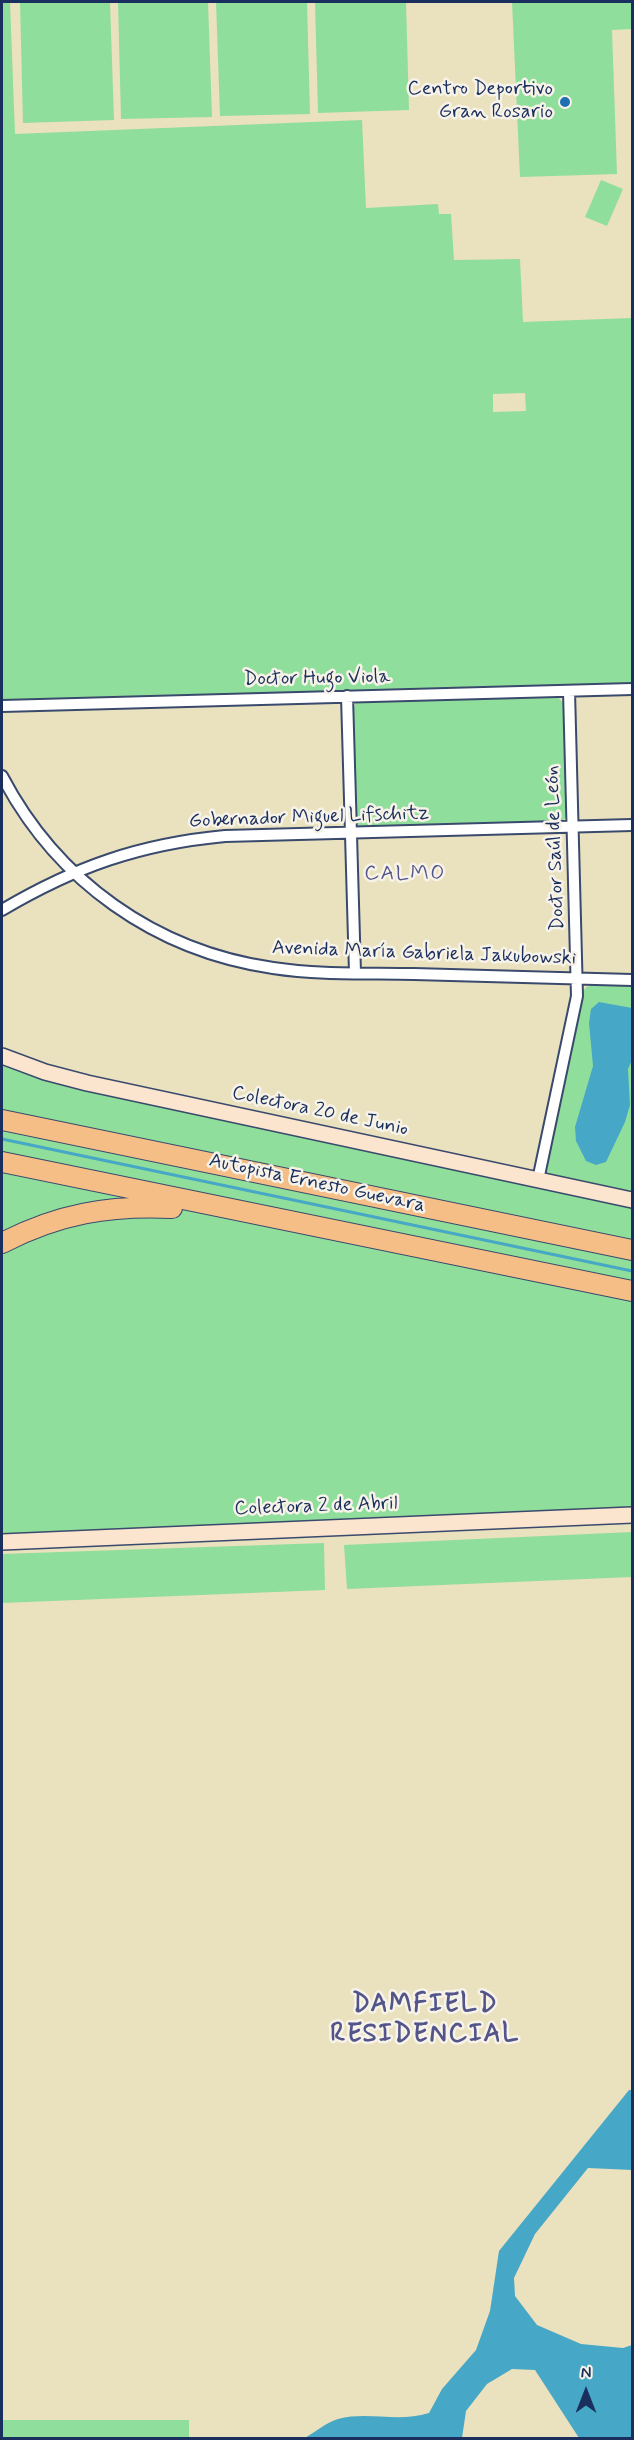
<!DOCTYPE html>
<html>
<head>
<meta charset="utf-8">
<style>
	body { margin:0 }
	#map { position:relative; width:634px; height:2440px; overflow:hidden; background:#eae1bf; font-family:Mynerve,sans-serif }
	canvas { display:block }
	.frame { position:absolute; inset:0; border:3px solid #1b2f5e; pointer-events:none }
	.north { position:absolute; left:556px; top:2362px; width:60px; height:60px; -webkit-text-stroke:4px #f7f3e8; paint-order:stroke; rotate:0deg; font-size:16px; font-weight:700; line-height:24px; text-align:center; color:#1b2f5e }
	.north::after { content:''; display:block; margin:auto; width:21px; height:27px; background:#1b2f5e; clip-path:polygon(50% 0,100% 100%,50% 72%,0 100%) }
</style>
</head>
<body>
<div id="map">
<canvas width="634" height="2440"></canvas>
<div class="frame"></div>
<div class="north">N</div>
</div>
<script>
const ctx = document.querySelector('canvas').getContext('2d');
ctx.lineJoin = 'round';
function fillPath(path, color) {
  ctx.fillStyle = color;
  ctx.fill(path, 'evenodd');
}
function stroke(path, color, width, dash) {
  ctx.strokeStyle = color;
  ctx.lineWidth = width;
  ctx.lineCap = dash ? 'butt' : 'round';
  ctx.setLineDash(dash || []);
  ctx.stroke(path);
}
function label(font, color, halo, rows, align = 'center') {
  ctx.font = font + ' Mynerve,sans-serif';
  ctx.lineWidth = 5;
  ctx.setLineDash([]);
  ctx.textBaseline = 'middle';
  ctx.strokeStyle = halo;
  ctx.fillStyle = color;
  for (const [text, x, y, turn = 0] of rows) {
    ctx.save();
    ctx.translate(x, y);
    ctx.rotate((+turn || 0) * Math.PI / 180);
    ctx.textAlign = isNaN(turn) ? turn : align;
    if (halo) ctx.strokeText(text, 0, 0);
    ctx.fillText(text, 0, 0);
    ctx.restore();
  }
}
const green = new Path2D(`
	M 2,2 L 10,2 L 15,134 L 362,120 L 366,208 L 438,204 L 439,214 L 451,214 L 454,260 L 520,259 L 523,322 L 632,318 L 632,684 L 2,700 ZM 525,393 L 526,411 L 493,412 L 493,394 Z
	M 20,2 L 110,2 L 114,120 L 23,123 Z
	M 118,2 L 208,2 L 212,117 L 121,119 Z
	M 216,2 L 307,2 L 310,114 L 220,116 Z
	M 315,2 L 406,2 L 409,110 L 318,113 Z
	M 512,2 L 632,2 L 632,29 L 612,30 L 617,174 L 520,177 Z
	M 601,180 L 623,189 L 607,226 L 585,217 Z
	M 556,695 L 564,704 L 567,816 L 561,822 L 359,826 L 355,816 L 353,710 L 356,702 L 360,700 Z
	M 595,984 L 632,985 L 632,1194 L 545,1175 L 582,993 L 586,987 Z
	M 2,1056 L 632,1200 L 632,1515 L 2,1542 Z
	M 632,1532 L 632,1577 L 347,1589 L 344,1545 Z
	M 324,1543 L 325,1590 L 2,1603 L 2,1554 Z
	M 2,2420 L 189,2420 L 189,2438 L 2,2438 Z`);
const water = new Path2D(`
	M 599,1002 L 632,1008 L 632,1060 L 628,1069 L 630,1105 L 625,1122 L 606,1162 L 596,1165 L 586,1161 L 576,1141 L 575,1127 L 593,1066 L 589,1023 L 591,1009 Z
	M 629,2090 L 632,2090 L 632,2170 L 588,2168 L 535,2234 L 514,2278 L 515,2296 L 537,2325 L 581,2344 L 623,2348 L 632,2345 L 632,2438 L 579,2438 L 535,2370 L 512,2369 L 487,2384 L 466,2411 L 462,2438 L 305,2438 C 315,2432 327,2422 338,2419 C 368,2411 398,2423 429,2413 L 442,2389 L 476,2350 L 490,2311 L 499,2251 Z`);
const stream = new Path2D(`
	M 2,1139 L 632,1271`);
const street = new Path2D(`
	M 347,696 L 355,973
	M 2,706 L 632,689
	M 2,776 C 57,881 155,951 273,968 C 319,975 367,973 414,974 C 487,976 560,978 632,980
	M 2,910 C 75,867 139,844 225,836 L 632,825
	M 538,1180 L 577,996 L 569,691`);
const secondary = new Path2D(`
	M 2,1056 L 45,1072 L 87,1083 L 632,1200
	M 2,1542 L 632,1515`);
const highway = new Path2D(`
	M 2,1120 L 632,1250
	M 2,1162 L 632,1291
	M 2,1243 C 58,1214 109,1205 172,1208`);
const markers = [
	[565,102,6,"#1f6fb2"]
];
const poiNames = [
	["Centro Deportivo",553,90],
	["Gran Rosario",553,113]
];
const streetNames = [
	["Doctor Hugo Viola",317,679,-1],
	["Gobernador Miguel Lifschitz",309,818,-2],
	["Doctor Saúl de León",556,848,-92],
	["Avenida María Gabriela Jakubowski",424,954,2],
	["Colectora 20 de Junio",320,1112,12],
	["Autopista Ernesto Guevara",317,1184,12],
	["Colectora 2 de Abril",316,1507,-2]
];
const neighbourhoodNames = [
	["CALMO",405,875]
];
const districtNames = [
	["DAMFIELD",425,2006],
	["RESIDENCIAL",425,2036]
];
fillPath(green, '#90de9b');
fillPath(water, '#47a7c6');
stroke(stream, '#47a7c6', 3);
stroke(street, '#3a4a6d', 14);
stroke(secondary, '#3a4a6d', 18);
stroke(highway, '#3a4a6d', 22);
stroke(street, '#fff', 10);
stroke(secondary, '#fbe5cf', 15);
stroke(highway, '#f6be87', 20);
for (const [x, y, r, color] of markers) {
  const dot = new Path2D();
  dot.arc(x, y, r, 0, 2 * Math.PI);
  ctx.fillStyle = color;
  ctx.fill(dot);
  stroke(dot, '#f7f3e8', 2);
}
label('20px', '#1b2f5e', '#f7f3e8', poiNames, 'right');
label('20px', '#1b2f5e', '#f7f3e8', streetNames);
ctx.letterSpacing = '1.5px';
label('21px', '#53558a', '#f7f3e8', neighbourhoodNames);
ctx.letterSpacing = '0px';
ctx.letterSpacing = '1.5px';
label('bold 26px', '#53558a', '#f7f3e8', districtNames);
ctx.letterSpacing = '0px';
</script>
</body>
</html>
